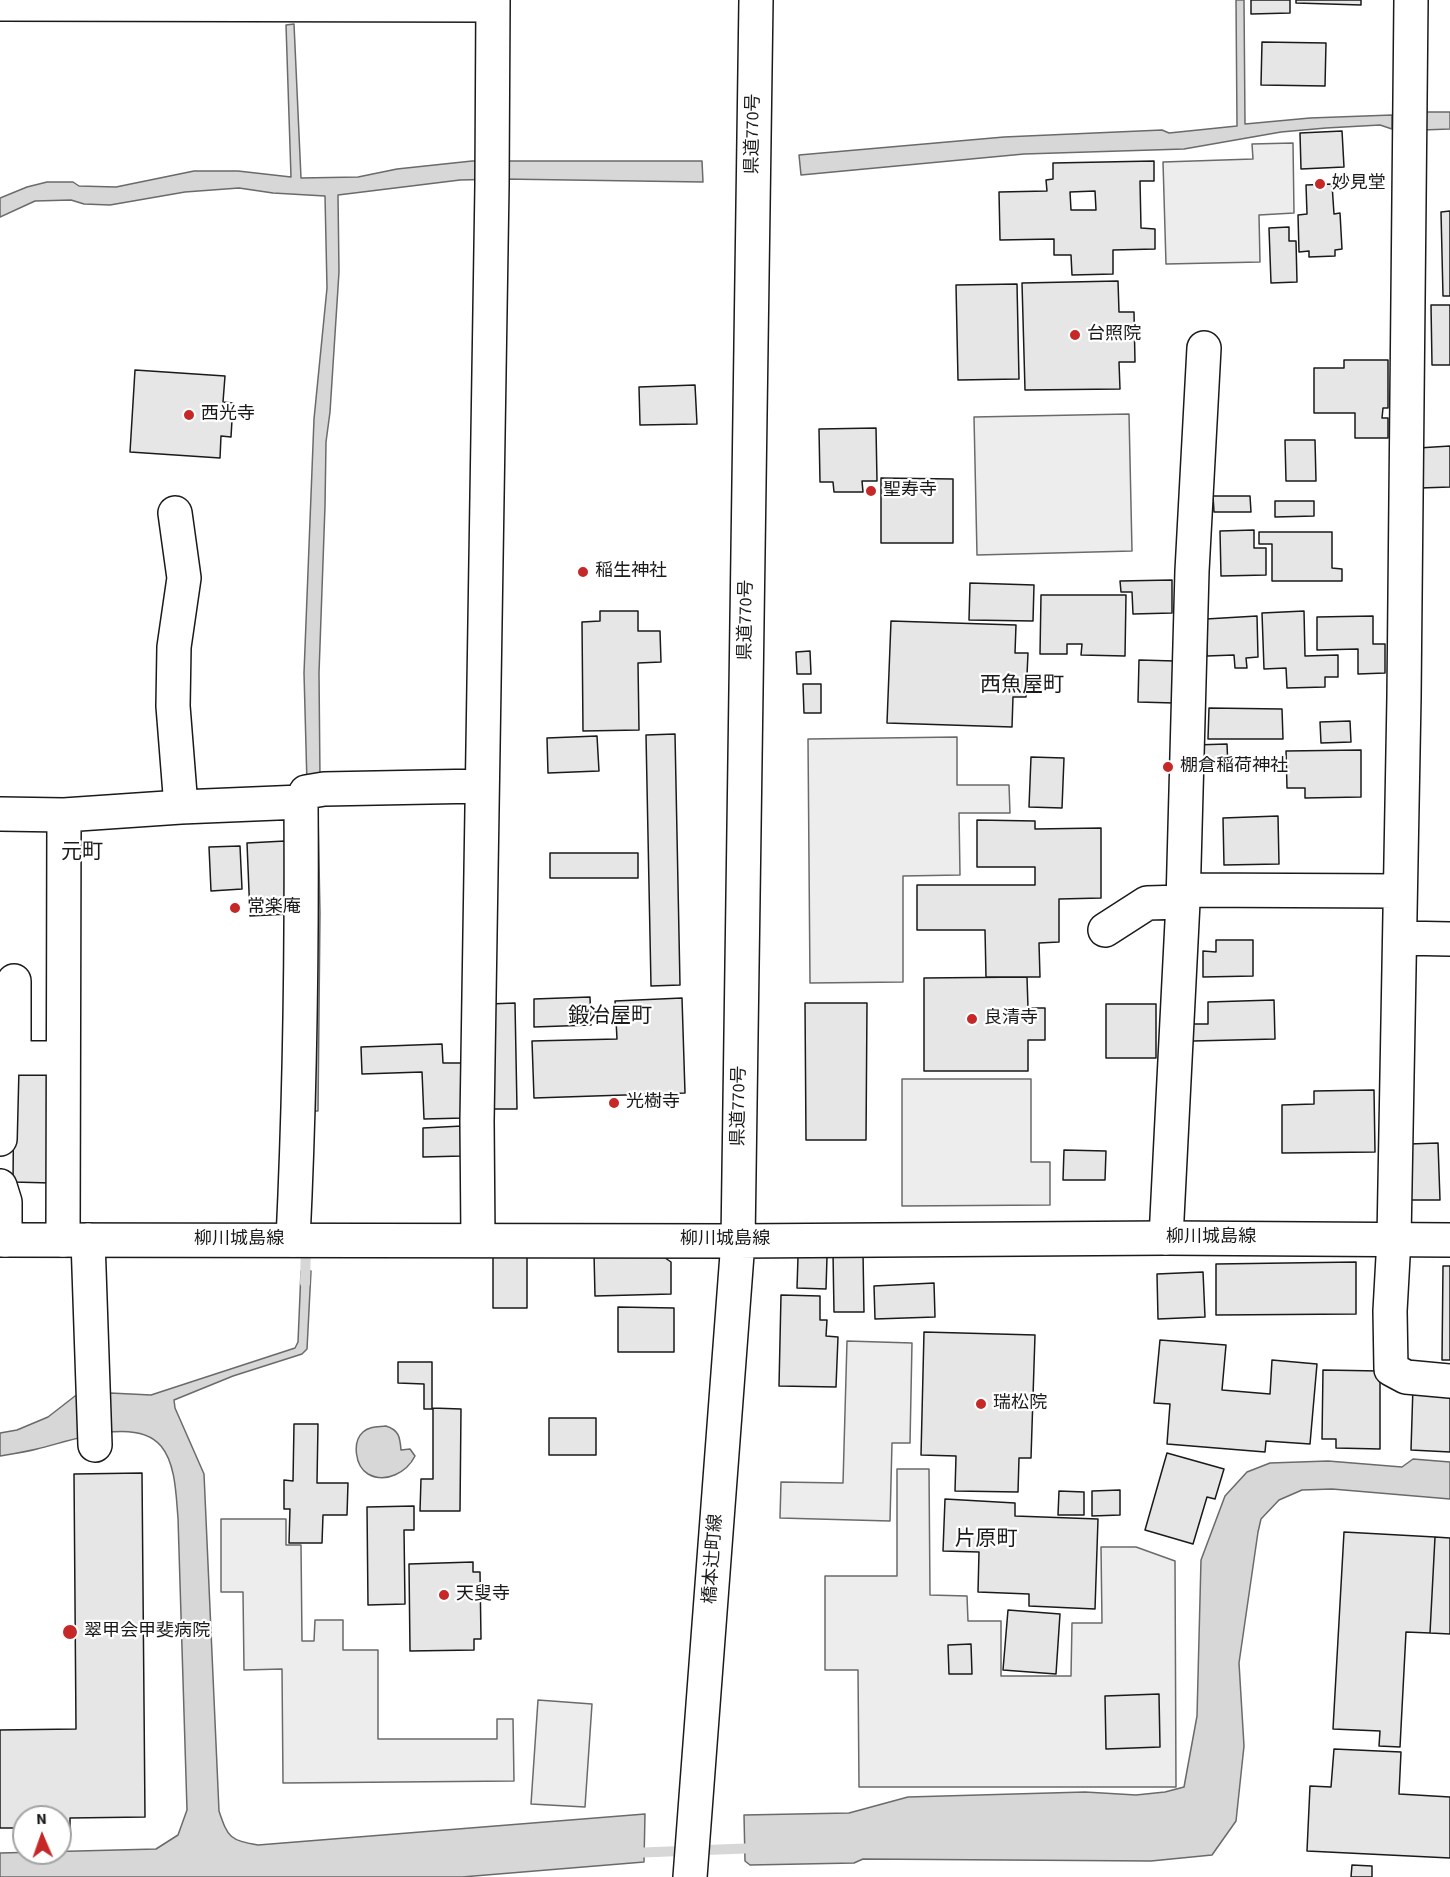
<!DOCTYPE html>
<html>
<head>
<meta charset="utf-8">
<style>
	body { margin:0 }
	#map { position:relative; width:1450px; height:1877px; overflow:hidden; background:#fff; font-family:"Source Sans 3",sans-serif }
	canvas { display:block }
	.north { position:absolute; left:12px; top:1805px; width:60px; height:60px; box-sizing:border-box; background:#fff; border:2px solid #a3a3a3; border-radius:50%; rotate:358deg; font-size:16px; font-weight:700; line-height:24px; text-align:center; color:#1a1a1a }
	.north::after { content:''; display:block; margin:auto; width:21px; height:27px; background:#c62828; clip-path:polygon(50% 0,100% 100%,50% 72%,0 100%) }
</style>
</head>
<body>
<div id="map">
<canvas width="1450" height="1877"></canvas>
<div class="north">N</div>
</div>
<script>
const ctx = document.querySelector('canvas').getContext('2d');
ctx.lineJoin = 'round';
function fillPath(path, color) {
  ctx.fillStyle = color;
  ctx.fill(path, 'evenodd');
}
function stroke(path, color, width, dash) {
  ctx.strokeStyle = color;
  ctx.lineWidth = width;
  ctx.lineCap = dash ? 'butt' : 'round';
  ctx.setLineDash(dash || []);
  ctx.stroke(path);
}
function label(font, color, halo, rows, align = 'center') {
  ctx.font = font + ' "Source Sans 3","Noto Sans JP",sans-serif';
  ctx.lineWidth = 4.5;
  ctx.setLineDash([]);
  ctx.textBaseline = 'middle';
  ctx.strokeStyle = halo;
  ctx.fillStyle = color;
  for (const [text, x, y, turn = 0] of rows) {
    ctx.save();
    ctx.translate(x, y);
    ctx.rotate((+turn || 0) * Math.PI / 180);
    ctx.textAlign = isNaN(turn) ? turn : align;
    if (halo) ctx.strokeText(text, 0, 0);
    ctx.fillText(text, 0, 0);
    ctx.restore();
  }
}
const green = new Path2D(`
	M 1293,143 L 1294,213 L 1259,215 L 1260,262 L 1166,264 L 1163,162 L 1253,159 L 1252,144 Z
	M 1129,414 L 1132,551 L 977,555 L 974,417 Z
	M 957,737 L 957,785 L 1009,785 L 1010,813 L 959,813 L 960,875 L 903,876 L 903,982 L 810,983 L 808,739 Z
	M 902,1079 L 1031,1079 L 1031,1162 L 1050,1162 L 1050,1205 L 902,1206 Z
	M 847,1341 L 912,1343 L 910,1443 L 892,1443 L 890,1521 L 780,1518 L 781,1482 L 843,1483 Z
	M 897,1469 L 929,1469 L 930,1595 L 967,1596 L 968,1621 L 1001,1621 L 1001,1676 L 1071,1676 L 1072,1623 L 1102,1623 L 1101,1547 L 1136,1547 L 1175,1561 L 1176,1787 L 859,1787 L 858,1670 L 825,1670 L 825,1576 L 897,1576 Z
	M 221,1519 L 286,1519 L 286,1545 L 301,1545 L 302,1641 L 314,1641 L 315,1620 L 343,1620 L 343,1650 L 378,1650 L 378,1739 L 497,1739 L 497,1719 L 513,1719 L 514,1781 L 283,1783 L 282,1669 L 244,1670 L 243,1592 L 221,1592 Z
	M 538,1700 L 592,1704 L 585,1807 L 531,1804 Z`);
const water = new Path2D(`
	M 1236,0 L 1244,0 L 1245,124 L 1310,118 L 1392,115 L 1392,129 L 1380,125 L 1326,128 L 1281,132 L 1184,149 L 1024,154 L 801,175 L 799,155 L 1004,137 L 1162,130 L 1169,133 L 1237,126 Z
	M 294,24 L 301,178 L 358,177 L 397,169 L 472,161 L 702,161 L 703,182 L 503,179 L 460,180 L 338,195 L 339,272 L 330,412 L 326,442 L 325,506 L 319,673 L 320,778 L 307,784 L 304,673 L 314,419 L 327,288 L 325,196 L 273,193 L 239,188 L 185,192 L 110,205 L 84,204 L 71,200 L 35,201 L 0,217 L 0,198 L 27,187 L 47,182 L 73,182 L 79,186 L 116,187 L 194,171 L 238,171 L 291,177 L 286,25 Z
	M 1422,112 L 1450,112 L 1450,129 L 1422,130 Z
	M 309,813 L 318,813 L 320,913 L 318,1111 L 309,1111 Z
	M 301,1271 L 311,1271 L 307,1349 L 302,1354 L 233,1376 L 174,1400 L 175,1408 L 204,1474 L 219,1811 C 228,1838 230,1840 258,1845 L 645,1814 L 644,1862 L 462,1877 L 0,1877 L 0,1853 L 156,1849 L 178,1835 L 187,1810 L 178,1518 C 176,1496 176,1464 161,1446 C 135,1415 68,1442 37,1449 C 25,1452 12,1454 0,1456 L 0,1433 L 17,1430 L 48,1417 L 75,1396 L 110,1393 L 151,1395 L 295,1348 L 298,1342 Z
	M 386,1426 C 399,1430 400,1437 401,1450 L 410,1449 L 415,1456 C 407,1472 386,1484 368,1474 C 355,1466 352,1442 363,1432 C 369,1426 378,1427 386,1426 Z
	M 1413,1459 L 1450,1462 L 1450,1499 L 1332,1489 L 1302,1490 L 1279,1500 L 1261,1519 L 1258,1532 L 1239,1663 L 1244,1746 L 1236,1821 L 1212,1855 L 1151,1861 L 863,1859 L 854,1863 L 750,1865 L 745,1861 L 744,1815 L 849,1813 L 908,1797 L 1085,1792 L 1136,1795 L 1165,1792 L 1184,1787 L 1197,1716 L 1201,1560 L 1225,1496 L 1247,1472 L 1270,1463 L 1328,1461 L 1402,1467 Z`);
const stream = new Path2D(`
	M 305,1283 L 306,1245
	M 630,1853 L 758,1848`);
const building = new Path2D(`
	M 1251,0 L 1290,0 L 1290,13 L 1251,14 Z
	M 1296,0 L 1361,0 L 1361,5 L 1296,3 Z
	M 1262,42 L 1326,43 L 1325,86 L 1261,85 Z
	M 1342,131 L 1344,167 L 1301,169 L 1300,133 Z
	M 1154,161 L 1154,181 L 1140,181 L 1141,228 L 1155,229 L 1155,249 L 1113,250 L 1113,274 L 1072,275 L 1071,255 L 1054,255 L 1054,239 L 1000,240 L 999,192 L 1047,191 L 1046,180 L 1053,179 L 1053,163 ZM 1095,191 L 1096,210 L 1071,210 L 1070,192 Z
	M 1332,184 L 1334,214 L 1340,213 L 1342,249 L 1335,250 L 1335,256 L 1309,257 L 1309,251 L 1299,252 L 1298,215 L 1307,214 L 1306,185 Z
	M 1450,211 L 1450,296 L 1443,296 L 1441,212 Z
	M 1289,227 L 1289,241 L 1296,241 L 1297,282 L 1271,283 L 1269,228 Z
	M 1118,281 L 1119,312 L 1134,312 L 1135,362 L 1119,362 L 1120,389 L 1025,390 L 1022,283 Z
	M 1017,284 L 1019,379 L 958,380 L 956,285 Z
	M 1431,305 L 1450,305 L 1450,365 L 1432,365 Z
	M 1344,360 L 1388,360 L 1388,408 L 1383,408 L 1382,418 L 1388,418 L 1388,438 L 1355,438 L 1355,413 L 1314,413 L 1314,368 L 1344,368 Z
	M 135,370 L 225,376 L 223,402 L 233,403 L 231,437 L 221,436 L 220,458 L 130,452 Z
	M 695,385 L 697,424 L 640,425 L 639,387 Z
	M 876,428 L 877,481 L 862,481 L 863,492 L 834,492 L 833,482 L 820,482 L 819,429 Z
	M 1285,440 L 1315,440 L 1316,481 L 1286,481 Z
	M 1450,446 L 1450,487 L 1420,488 L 1418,448 Z
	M 881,478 L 953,479 L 953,543 L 881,543 Z
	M 1213,496 L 1250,496 L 1251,512 L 1214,512 Z
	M 1275,501 L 1314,501 L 1314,516 L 1275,517 Z
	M 1254,530 L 1254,548 L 1266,548 L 1266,575 L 1221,576 L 1220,531 Z
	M 1259,532 L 1332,532 L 1332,568 L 1342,569 L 1342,581 L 1272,581 L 1272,544 L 1259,544 Z
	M 1172,580 L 1172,613 L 1133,614 L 1132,592 L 1121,592 L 1120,581 Z
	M 970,583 L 1034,585 L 1033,621 L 969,620 Z
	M 1041,595 L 1126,595 L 1125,656 L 1081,655 L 1082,644 L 1067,644 L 1067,654 L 1040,654 Z
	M 600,611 L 638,611 L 638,631 L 660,631 L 661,662 L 638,663 L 639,730 L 583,731 L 582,622 L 600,621 Z
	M 1304,611 L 1305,656 L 1338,655 L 1338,677 L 1325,677 L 1325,687 L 1287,688 L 1286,668 L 1264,669 L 1262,613 Z
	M 1257,616 L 1258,657 L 1246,658 L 1247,668 L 1235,668 L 1234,655 L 1207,656 L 1206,619 Z
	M 1373,616 L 1373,644 L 1385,644 L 1385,673 L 1358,674 L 1358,649 L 1317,650 L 1317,617 Z
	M 891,621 L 1016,625 L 1015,653 L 1028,653 L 1026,697 L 1013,697 L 1012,727 L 887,723 Z
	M 810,651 L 811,674 L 797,674 L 796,652 Z
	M 1139,660 L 1175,661 L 1174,703 L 1138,702 Z
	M 803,684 L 821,684 L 821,713 L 804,713 Z
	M 1209,708 L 1282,709 L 1283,739 L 1208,739 Z
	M 1350,721 L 1351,742 L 1321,743 L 1320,722 Z
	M 675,734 L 680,985 L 651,986 L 646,735 Z
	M 597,736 L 599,771 L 548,773 L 547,738 Z
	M 1227,744 L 1228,768 L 1194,768 L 1194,745 Z
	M 1361,750 L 1361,797 L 1305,798 L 1305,788 L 1287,788 L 1286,751 Z
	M 1031,757 L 1064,758 L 1062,808 L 1029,807 Z
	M 1278,816 L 1279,864 L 1224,865 L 1223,818 Z
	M 977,820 L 1035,821 L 1035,829 L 1101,828 L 1101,898 L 1059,899 L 1059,942 L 1039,943 L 1040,977 L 986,977 L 985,930 L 917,930 L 917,885 L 1035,885 L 1035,867 L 977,867 Z
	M 285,841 L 289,914 L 250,916 L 247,843 Z
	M 240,846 L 242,889 L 211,891 L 209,847 Z
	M 550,853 L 638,853 L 638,878 L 550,878 Z
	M 1216,940 L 1253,940 L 1253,976 L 1203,977 L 1203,951 L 1216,952 Z
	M 1027,977 L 1028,1008 L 1045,1008 L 1045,1040 L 1028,1040 L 1028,1071 L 924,1071 L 924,978 Z
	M 590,997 L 591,1025 L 534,1027 L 534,999 Z
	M 682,998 L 685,1093 L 534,1098 L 532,1041 L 617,1039 L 615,1001 Z
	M 1274,1000 L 1275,1039 L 1193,1041 L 1193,1024 L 1208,1024 L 1208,1002 Z
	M 515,1003 L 517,1109 L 490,1109 L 489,1004 Z
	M 805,1003 L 867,1003 L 866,1140 L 806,1140 Z
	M 1106,1004 L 1156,1004 L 1156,1058 L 1106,1058 Z
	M 442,1044 L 443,1063 L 462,1063 L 464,1118 L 424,1119 L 422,1072 L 362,1074 L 361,1047 Z
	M 14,1072 L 52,1073 L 51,1183 L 13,1182 Z
	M 1374,1090 L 1375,1152 L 1282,1153 L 1282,1105 L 1314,1104 L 1314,1091 Z
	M 462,1126 L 462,1156 L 423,1157 L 423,1128 Z
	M 1438,1143 L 1440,1200 L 1411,1200 L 1409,1144 Z
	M 1064,1150 L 1106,1151 L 1105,1180 L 1063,1180 Z
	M 658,1253 L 671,1262 L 671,1294 L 595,1296 L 594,1254 Z
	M 833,1253 L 863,1253 L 864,1312 L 834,1312 Z
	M 493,1256 L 527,1256 L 527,1308 L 493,1308 Z
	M 798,1257 L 827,1257 L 826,1289 L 797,1288 Z
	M 1356,1262 L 1356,1314 L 1216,1315 L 1216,1264 Z
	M 1443,1266 L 1450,1266 L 1450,1360 L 1442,1360 Z
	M 1203,1272 L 1205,1317 L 1158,1319 L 1157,1274 Z
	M 934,1283 L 935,1317 L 875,1319 L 874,1286 Z
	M 781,1295 L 820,1296 L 820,1320 L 827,1320 L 826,1336 L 838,1337 L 836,1387 L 779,1386 Z
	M 618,1307 L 674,1308 L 674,1352 L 618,1352 Z
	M 924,1332 L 1035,1335 L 1031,1458 L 1019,1458 L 1018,1492 L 955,1491 L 956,1456 L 921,1455 Z
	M 1160,1340 L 1226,1345 L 1222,1390 L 1270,1394 L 1272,1360 L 1317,1364 L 1310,1444 L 1266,1441 L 1265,1452 L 1167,1444 L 1170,1404 L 1154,1403 Z
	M 398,1362 L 432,1362 L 432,1408 L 461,1409 L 460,1511 L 420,1511 L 421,1479 L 433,1479 L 433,1409 L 424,1409 L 424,1384 L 398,1383 Z
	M 1323,1370 L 1380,1371 L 1380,1449 L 1336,1448 L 1336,1439 L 1322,1439 Z
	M 1413,1386 L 1450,1388 L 1450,1452 L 1411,1450 Z
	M 549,1418 L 596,1418 L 596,1455 L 549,1455 Z
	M 294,1424 L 318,1424 L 317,1483 L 348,1483 L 347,1515 L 323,1515 L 322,1543 L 289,1543 L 290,1509 L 284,1509 L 284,1480 L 293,1481 Z
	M 1167,1453 L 1224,1469 L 1215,1499 L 1207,1497 L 1193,1544 L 1145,1530 Z
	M 142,1473 L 145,1817 L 70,1818 L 70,1828 L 60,1828 L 60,1817 L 24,1817 L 24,1828 L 0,1828 L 0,1730 L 76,1729 L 74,1474 Z
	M 1120,1490 L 1120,1515 L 1092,1516 L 1092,1491 Z
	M 1059,1491 L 1084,1492 L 1084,1515 L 1058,1515 Z
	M 945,1499 L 1015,1503 L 1015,1516 L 1098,1519 L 1095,1609 L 1029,1606 L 1029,1594 L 978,1592 L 979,1552 L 943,1551 Z
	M 414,1506 L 414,1530 L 404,1530 L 405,1604 L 368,1605 L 367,1507 Z
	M 1344,1532 L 1435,1537 L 1430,1633 L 1406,1632 L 1400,1747 L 1379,1746 L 1380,1731 L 1333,1729 Z
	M 1435,1537 L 1450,1538 L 1450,1634 L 1430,1633 Z
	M 473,1562 L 473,1572 L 480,1572 L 481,1639 L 474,1639 L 474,1650 L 410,1651 L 409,1564 Z
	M 1008,1610 L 1060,1614 L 1056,1674 L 1003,1670 Z
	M 971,1644 L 972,1674 L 949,1674 L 948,1645 Z
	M 1159,1694 L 1160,1747 L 1106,1749 L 1105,1696 Z
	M 1334,1749 L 1401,1752 L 1399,1794 L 1450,1797 L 1450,1858 L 1307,1851 L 1310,1786 L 1331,1787 Z
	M 1352,1865 L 1372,1866 L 1372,1877 L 1351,1877 Z`);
const minor = new Path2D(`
	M 1411,0 L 1404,697 L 1394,1239 L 1390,1311 L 1391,1369 L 1406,1377 L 1450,1381
	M 0,4 L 493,5
	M 175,513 L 184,578 L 174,647 L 173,706 L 181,807
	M 0,814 L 64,815 L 181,807 L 301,802
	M 1183,890 L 1399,891
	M 1105,930 L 1147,903 L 1183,902
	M 1400,938 L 1450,939
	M 14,1058 L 14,981
	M 0,1139 L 2,1058 L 63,1058
	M 0,1186 L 5,1202 L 5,1240
	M 1166,1238 L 1183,902 L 1192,571 L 1204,348
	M 63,1240 L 64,815
	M 88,1240 L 95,1445
	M 293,1240 C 300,1094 302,949 301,802 L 306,792 L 324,789 L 482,786
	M 478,1240 L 477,1121 L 492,185 L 493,0`);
const major = new Path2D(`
	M 0,1240 L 738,1241 L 1166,1238 L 1450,1240
	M 690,1877 L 738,1241 L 756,0`);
const markers = [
	[1320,184,6,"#c62828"],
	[1075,335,6,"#c62828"],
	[189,415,6,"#c62828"],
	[871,491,6,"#c62828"],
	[583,572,6,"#c62828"],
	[1168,767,6,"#c62828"],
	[235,908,6,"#c62828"],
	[972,1019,6,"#c62828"],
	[614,1103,6,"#c62828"],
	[981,1404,6,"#c62828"],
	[444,1595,6,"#c62828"],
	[70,1632,8,"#c62828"]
];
const streetNames = [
	["県道770号",754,134,-89],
	["県道770号",747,620,-89],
	["県道770号",740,1106,-89],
	["柳川城島線",1211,1238],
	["柳川城島線",239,1240],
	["柳川城島線",725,1240],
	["橋本辻町線",714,1559,-86]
];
const poiNames = [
	["妙見堂",1332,184],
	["台照院",1087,335],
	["西光寺",201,415],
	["聖寿寺",883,491],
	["稲生神社",595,572],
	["棚倉稲荷神社",1180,767],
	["常楽庵",247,908],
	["良清寺",984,1019],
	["光樹寺",626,1103],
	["瑞松院",993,1404],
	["天叟寺",456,1595],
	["翠甲会甲斐病院",84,1632]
];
const quarterNames = [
	["西魚屋町",1022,686],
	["元町",82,853],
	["鍛冶屋町",610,1017],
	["片原町",986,1540]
];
fillPath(green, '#ededed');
stroke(green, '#6a6a6a', 1.5);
fillPath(water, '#d7d7d7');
stroke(water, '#6a6a6a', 1.5);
stroke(stream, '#d7d7d7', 10);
fillPath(building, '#e6e6e6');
stroke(building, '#1a1a1a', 1.5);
stroke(minor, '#1a1a1a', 36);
stroke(major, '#1a1a1a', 36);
stroke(minor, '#fff', 33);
stroke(major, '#fff', 33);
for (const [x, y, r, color] of markers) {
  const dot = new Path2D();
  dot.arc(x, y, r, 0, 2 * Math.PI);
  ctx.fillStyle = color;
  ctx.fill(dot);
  stroke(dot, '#fff', 2);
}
label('18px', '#1a1a1a', '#fff', streetNames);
label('18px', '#1a1a1a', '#fff', poiNames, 'left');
label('21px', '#1a1a1a', '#fff', quarterNames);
</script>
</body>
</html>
